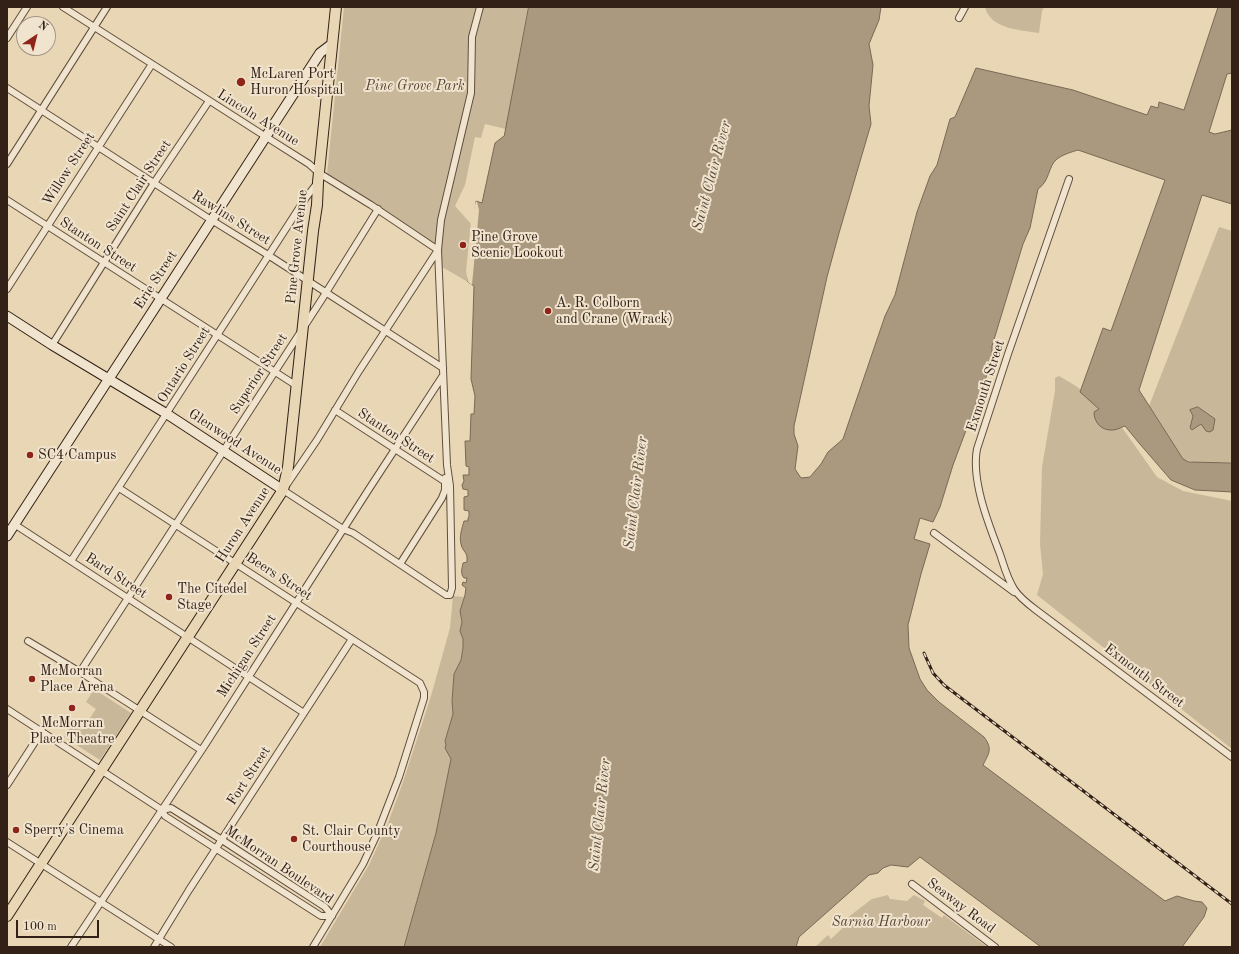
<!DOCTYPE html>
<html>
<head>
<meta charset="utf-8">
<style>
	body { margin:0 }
	#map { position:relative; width:1239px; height:954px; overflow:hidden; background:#e8d6b4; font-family:"Old Standard TT",serif }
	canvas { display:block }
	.frame { position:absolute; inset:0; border:8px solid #332117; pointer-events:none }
	.north { position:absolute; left:16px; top:16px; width:40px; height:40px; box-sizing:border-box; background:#f0e4ce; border:1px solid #a49685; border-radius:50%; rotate:35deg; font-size:11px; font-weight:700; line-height:16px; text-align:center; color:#332117 }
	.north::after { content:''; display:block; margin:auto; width:14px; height:18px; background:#8f2418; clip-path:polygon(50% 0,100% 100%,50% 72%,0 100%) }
	.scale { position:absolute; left:16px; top:920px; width:83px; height:18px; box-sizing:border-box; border:2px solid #332117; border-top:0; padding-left:5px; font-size:12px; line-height:14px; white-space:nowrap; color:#332117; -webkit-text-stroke:3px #f0e4ce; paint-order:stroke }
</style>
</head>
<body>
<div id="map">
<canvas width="1239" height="954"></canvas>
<div class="frame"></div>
<div class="north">N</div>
<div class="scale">100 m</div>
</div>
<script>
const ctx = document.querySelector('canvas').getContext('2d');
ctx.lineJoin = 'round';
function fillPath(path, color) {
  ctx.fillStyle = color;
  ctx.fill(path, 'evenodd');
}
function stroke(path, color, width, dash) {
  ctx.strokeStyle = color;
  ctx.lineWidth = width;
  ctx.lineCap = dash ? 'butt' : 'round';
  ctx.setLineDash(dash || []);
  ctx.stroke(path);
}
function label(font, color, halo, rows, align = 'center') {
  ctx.font = font + ' "Old Standard TT",serif';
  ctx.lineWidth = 4;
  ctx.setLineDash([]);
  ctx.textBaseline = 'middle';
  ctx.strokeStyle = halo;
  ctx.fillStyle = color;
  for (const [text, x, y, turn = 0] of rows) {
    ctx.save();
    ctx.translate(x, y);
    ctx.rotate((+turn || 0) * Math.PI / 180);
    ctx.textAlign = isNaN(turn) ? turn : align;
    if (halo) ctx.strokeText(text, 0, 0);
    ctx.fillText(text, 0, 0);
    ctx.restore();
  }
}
const green = new Path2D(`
	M 344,7 L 529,7 L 506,129 L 485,124 L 481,138 L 475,137 L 465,185 L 455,206 L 472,225 L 468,282 L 442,267 L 441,249 L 327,174 Z
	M 985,7 L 1044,7 L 1042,11 L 1039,33 C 1020,30 990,29 985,7 Z
	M 1219,227 L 1232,231 L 1232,462 L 1197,463 L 1183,459 L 1149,406 Z
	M 1059,376 L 1076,386 L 1116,419 L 1157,477 L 1183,491 L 1232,501 L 1232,749 L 1037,595 L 1043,574 L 1040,544 L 1042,467 L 1055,391 L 1055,378 Z
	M 453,596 L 464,597 L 460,611 L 462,622 L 460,631 L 463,639 L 463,648 L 461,660 L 454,674 L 452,701 L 453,714 L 445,741 L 446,745 L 445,748 L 451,759 L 436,833 L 404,947 L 320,947 L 369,865 L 388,823 L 403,782 L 431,696 L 450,628 Z
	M 94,689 L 131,713 L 100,760 L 64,737 L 72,724 L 82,730 L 96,709 L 86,702 Z
	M 888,895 L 890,899 L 907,901 L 914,895 L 925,901 L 923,905 L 942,918 L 944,915 L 987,947 L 815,947 L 828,935 L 831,939 L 850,921 L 847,918 L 872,899 Z`);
const water = new Path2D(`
	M 529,7 L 881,7 L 879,20 L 869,44 L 873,65 L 869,106 L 871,124 L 839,233 L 827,277 L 794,426 L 794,434 L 798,446 L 795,469 L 801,478 L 810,477 L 821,464 L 828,452 L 843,439 L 885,316 L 895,295 L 917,212 L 930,176 L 937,165 L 950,119 L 955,117 L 976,68 L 1073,90 L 1147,115 L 1151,106 L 1158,108 L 1159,102 L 1184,110 L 1218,7 L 1232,7 L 1232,73 L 1227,74 L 1209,132 L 1215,134 L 1232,130 L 1232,204 L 1202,195 L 1139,390 L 1183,459 L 1189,462 L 1232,463 L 1232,492 L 1195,490 L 1171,480 L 1139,443 L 1125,426 C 1121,427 1117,430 1113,430 C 1102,431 1094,423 1094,412 L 1099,409 L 1080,392 L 1103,328 L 1111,331 L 1165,180 L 1078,150 C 1071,152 1062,155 1057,159 C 1048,166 1050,181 1038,189 L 1030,228 L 1023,244 L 992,346 L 992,361 L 953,465 L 940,507 L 933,522 L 920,518 L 914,539 L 930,544 L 921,574 L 908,625 L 909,648 L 920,679 L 927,690 L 939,702 L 984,737 C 993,749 989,753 983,765 L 1165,901 L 1177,896 L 1194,901 L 1202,902 L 1207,908 L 1204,917 L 1182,947 L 1041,947 L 920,857 L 908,867 L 891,865 L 883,868 L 878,873 L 869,875 L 799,937 L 796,947 L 404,947 L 436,833 L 451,759 L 445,748 L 446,745 L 445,741 L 453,714 L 452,701 L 454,674 L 461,660 L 463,648 L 463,639 L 460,631 L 462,622 L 460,611 L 465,595 L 466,588 L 462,585 L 463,582 L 466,583 L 467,578 L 464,578 C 460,573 462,569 463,563 L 467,562 C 468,551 463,553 461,544 C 459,537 462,528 464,521 L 468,521 L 468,518 L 469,517 L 469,511 L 464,510 L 464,497 L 468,496 L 468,490 L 463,489 L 462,485 L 464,481 L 463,475 L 469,475 L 469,467 L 466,466 L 465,441 L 470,441 L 471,414 L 474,414 L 475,396 L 471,379 L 474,286 L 468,282 L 468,271 L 476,201 L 482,203 L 495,143 L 504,136 Z
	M 1198,407 L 1215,419 L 1213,430 L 1210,432 L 1206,431 L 1201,424 L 1192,430 L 1190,428 L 1193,416 L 1190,410 Z`);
const pier = new Path2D(`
	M 476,201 L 477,202 L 479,210 L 472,285 L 468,282 L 466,271 L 471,221 Z`);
const street = new Path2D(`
	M 63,7 L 271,140 L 309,164 L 319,173 L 371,205 L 438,250
	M 959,18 L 965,7
	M 7,38 L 27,7
	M 7,88 L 205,216 L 268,255 L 443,368
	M 7,164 L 107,7
	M 1069,179 L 1008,354 L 977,449 C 971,481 989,525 1000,554 C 1004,566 1007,578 1014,589 C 1019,597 1028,604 1036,610 L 1232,757
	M 7,200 L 297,386
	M 438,250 L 359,371 L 317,440 L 283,490 L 343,529 L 353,533 L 446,595 L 450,595 L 452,588 L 450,486 L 447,465 L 438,250 L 441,220 L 471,93 L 472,37 L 480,7
	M 7,289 L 152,64
	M 52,345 L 154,183 L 209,101
	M 335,410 L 444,481
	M 119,488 L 420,683 L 424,692 L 424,698 L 399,777 L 377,834 L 363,864 L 313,947
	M 14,524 L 304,713
	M 934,533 L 1014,592
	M 71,561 L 243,295 L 305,199 L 318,182
	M 400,564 L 442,498 L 445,490 L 445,478
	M 28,641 L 80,672 L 201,750
	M 80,672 L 322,299 L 378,209
	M 7,709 L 162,810 L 165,816 L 321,916 L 332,916
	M 7,785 L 42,731
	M 162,810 L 171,808 L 222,840 L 325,907 L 332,916
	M 7,842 L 171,947
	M 912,884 L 995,947
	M 71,947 L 205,745 L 369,489 L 442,377
	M 154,947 L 189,890 L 352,639`);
const secondary = new Path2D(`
	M 7,316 L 52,345 L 167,414 L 283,490
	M 7,536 L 320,53 L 332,44`);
const primary = new Path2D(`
	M 7,916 L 283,490 L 288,467 L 313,231 L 317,205 L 318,182 L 336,7`);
const rail = new Path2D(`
	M 924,653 L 933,673 L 944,685 L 1232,904`);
const markers = [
	[241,82,5,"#8f2418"],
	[463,245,4,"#8f2418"],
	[548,311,4,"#8f2418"],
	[30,455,4,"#8f2418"],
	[169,597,4,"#8f2418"],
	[32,679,4,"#8f2418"],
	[72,708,4,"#8f2418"],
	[16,830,4,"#8f2418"],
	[294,839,4,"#8f2418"]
];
const poiNames = [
	["McLaren Port",250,74],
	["Huron Hospital",250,90],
	["Pine Grove",471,237],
	["Scenic Lookout",471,253],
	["A. R. Colborn",556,303],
	["and Crane (Wrack)",556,319],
	["SC4 Campus",38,455],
	["The Citedel",177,589],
	["Stage",177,605],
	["McMorran",40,671],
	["Place Arena",40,687],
	["McMorran",72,723,"center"],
	["Place Theatre",72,739,"center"],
	["Sperry's Cinema",24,830],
	["St. Clair County",302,831],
	["Courthouse",302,847]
];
const parkNames = [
	["Pine Grove Park",415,86],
	["Sarnia Harbour",881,922]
];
const streetNames = [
	["Lincoln Avenue",258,118,32],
	["Willow Street",69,169,-57],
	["Saint Clair Street",139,186,-57],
	["Rawlins Street",231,218,32],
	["Stanton Street",98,245,33],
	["Pine Grove Avenue",297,247,-84],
	["Erie Street",156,280,-57],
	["Ontario Street",184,365,-58],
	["Superior Street",259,374,-57],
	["Exmouth Street",986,386,-72],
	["Stanton Street",396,436,33],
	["Glenwood Avenue",235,442,33],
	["Huron Avenue",243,525,-57],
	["Bard Street",116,576,33],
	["Beers Street",279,577,33],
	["Michigan Street",247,656,-57],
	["Exmouth Street",1144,676,37],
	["Fort Street",249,776,-57],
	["McMorran Boulevard",279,865,34],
	["Seaway Road",961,906,37]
];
const waterNames = [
	["Saint Clair River",712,176,-75],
	["Saint Clair River",636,493,-83],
	["Saint Clair River",600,815,-84]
];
fillPath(green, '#c9b799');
fillPath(water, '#aa987f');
stroke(water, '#7a6855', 1);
fillPath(pier, '#e8d6b4');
stroke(street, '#604e3e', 8);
stroke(secondary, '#332117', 11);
stroke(primary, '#332117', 12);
stroke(street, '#f0e4ce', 6);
stroke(secondary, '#f0e4ce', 9);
stroke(primary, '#e8d6b4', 10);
stroke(rail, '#332117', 3);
stroke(rail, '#f0e4ce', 1.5, [4.5]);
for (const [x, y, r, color] of markers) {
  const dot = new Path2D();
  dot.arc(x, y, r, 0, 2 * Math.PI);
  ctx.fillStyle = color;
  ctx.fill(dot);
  stroke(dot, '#f0e4ce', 1.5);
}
label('14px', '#332117', '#f0e4ce', poiNames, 'left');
label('italic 14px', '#584638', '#f0e4ce', parkNames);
label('14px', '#332117', '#f0e4ce', streetNames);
label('italic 15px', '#5d4b3b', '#f0e4ce', waterNames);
</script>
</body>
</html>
